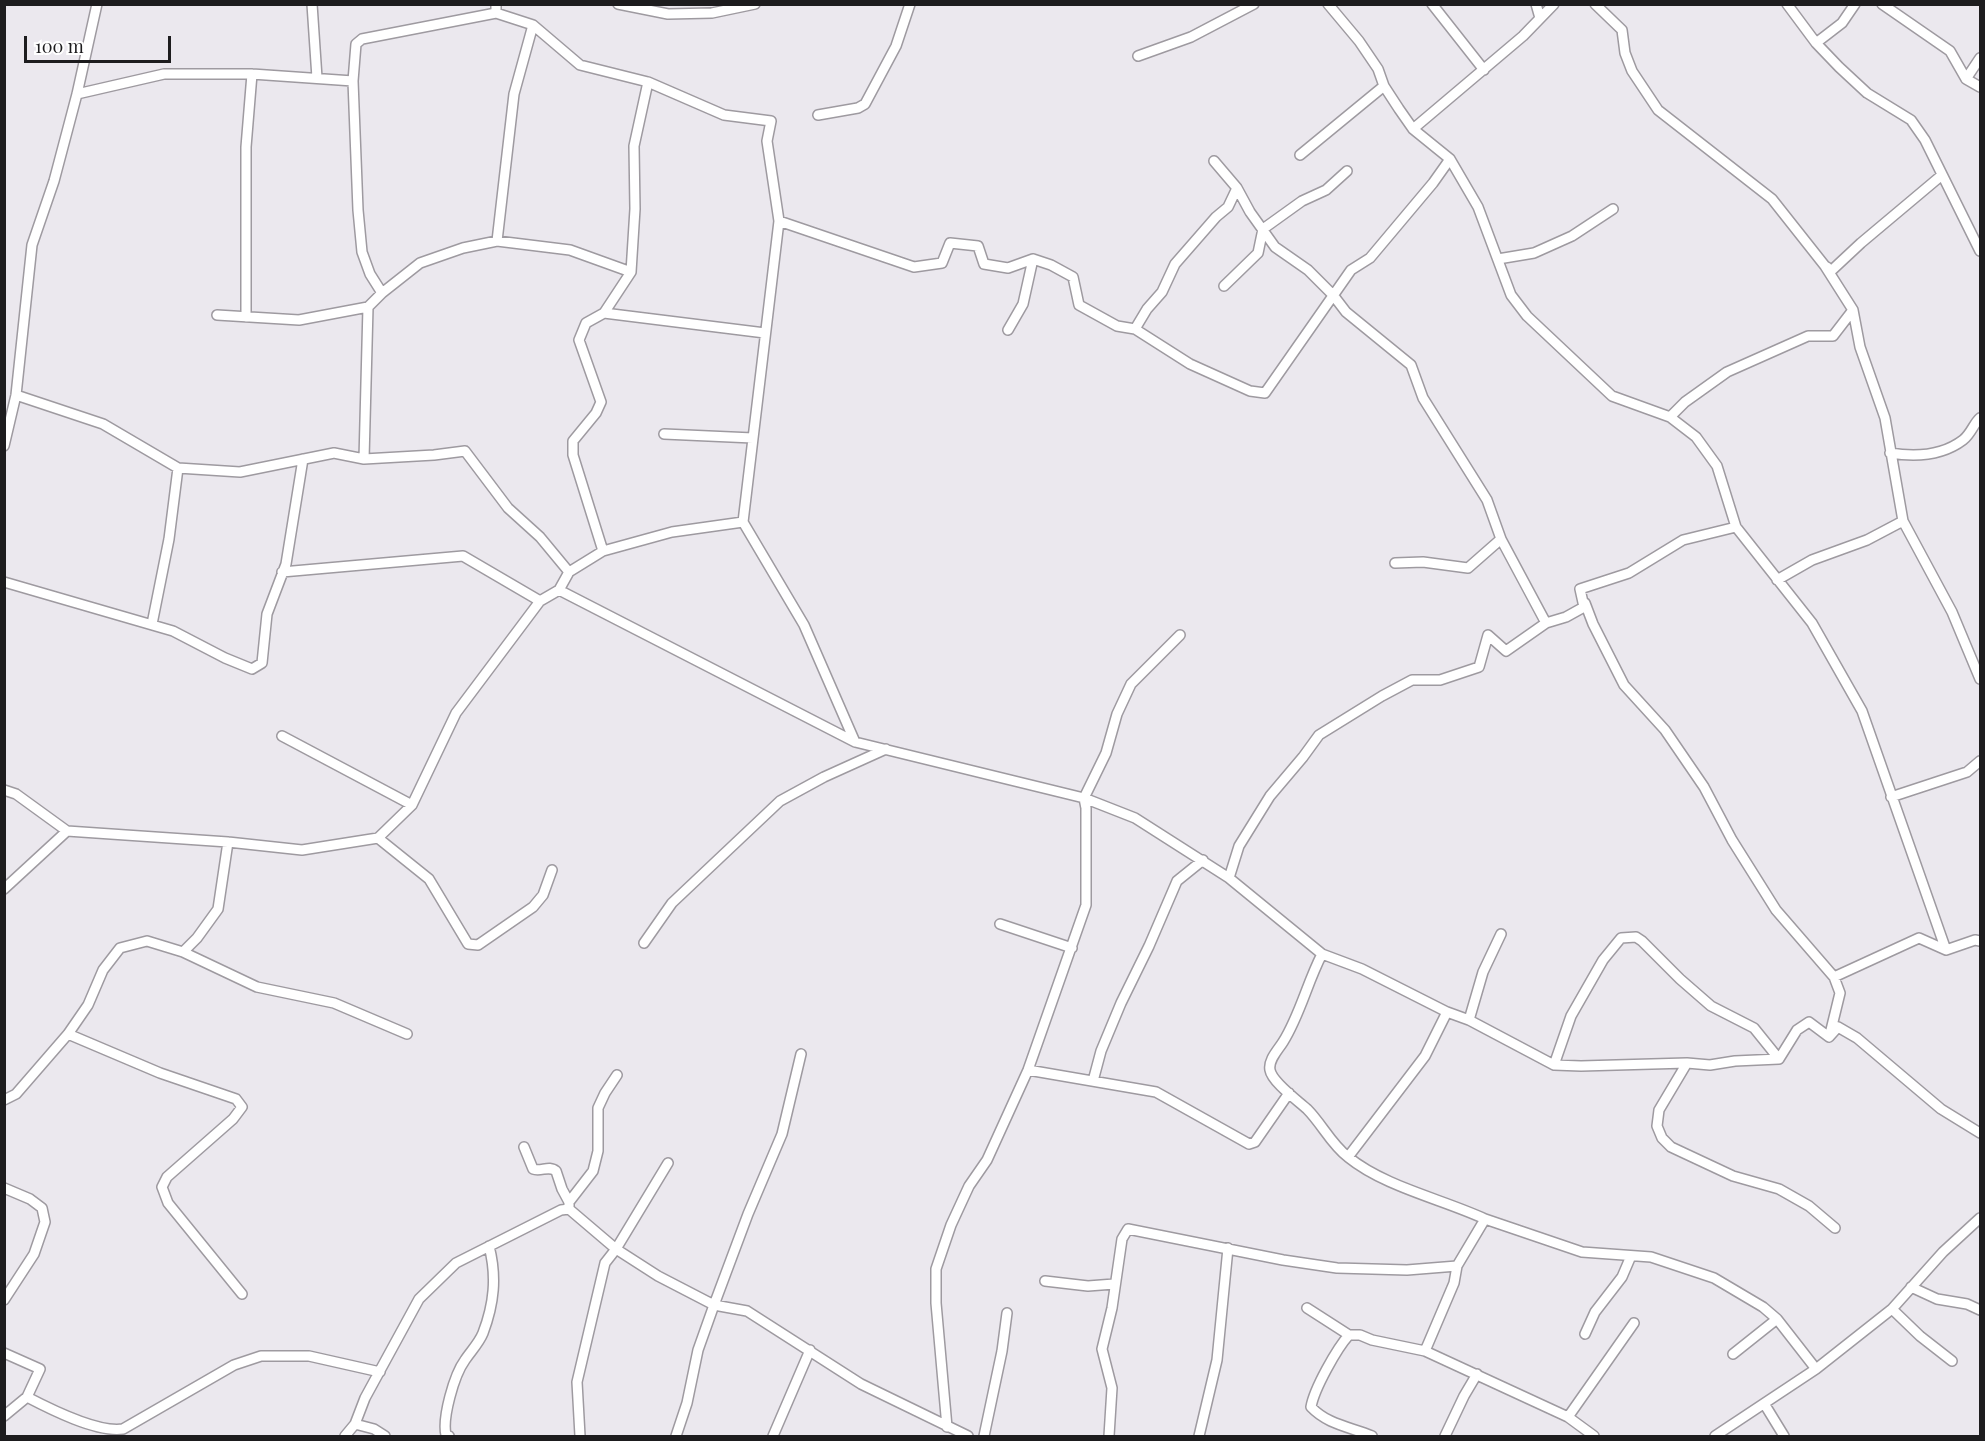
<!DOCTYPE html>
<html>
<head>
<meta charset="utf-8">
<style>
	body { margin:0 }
	#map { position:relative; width:1985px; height:1441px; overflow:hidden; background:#ebe8ee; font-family:"Playfair Display",serif }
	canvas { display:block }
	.frame { position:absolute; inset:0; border:6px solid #1d1c1e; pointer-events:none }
	.scale { position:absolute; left:24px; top:36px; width:147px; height:27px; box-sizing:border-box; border:3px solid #1d1c1e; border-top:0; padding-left:8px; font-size:18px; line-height:21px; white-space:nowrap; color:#1d1c1e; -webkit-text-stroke:4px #fff; paint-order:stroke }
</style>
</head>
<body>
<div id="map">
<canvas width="1985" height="1441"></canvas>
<div class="frame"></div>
<div class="scale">100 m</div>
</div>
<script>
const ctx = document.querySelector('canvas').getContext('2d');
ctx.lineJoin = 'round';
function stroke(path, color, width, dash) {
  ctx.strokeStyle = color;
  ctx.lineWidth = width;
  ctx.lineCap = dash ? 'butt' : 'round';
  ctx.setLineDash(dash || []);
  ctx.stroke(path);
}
const minor = new Path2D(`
	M 312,4 L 317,78
	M 496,4 L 496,13 L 533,25 L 580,65 L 648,82 L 724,115 L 771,121 L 767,141 L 779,221 L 743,522 L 804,625 L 855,742
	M 618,4 L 668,14 L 712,13 L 755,4
	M 1328,4 L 1359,41 L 1378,69 L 1384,86 L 1399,109 L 1413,129 L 1450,159 L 1478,207 L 1511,295 L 1527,316 L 1612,396 L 1670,417 L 1696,437 L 1717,466 L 1736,527 L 1812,623 L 1862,711 L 1946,950
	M 1432,4 L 1484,70
	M 1536,4 L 1540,18
	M 1595,4 L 1622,30 L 1625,53 L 1632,71 L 1658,110 L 1772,199 L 1825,266 L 1853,310 L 1860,347 L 1885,418 L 1903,521 L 1952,612 L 1980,679
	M 1787,4 L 1816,43 L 1839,67 L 1867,93 L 1911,120 L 1925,140 L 1980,251
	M 1882,4 L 1950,51 L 1966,79 L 1980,87
	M 1816,43 L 1842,23 L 1855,4
	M 1138,56 L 1191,37 L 1254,4
	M 1966,79 L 1980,58
	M 77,94 L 164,74 L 252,74 L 353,81
	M 818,115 L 858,108 L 865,104 L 896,46 L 910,4
	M 1413,129 L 1523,36 L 1554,4
	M 1300,155 L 1384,86
	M 1214,161 L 1237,188 L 1250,212 L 1275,247 L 1308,270 L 1333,295 L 1346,312 L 1411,365 L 1423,398 L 1487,500 L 1501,539 L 1546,623
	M 779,221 L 914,267 L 942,263 L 950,243 L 978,246 L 984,264 L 1008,268 L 1033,259 L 1051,265 L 1073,277 L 1079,305 L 1117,326 L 1135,329 L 1190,364 L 1250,391 L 1265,393 L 1351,270 L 1370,258 L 1433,183 L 1450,159
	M 497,241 L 514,94 L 533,25
	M 1498,259 L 1534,253 L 1572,236 L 1613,209
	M 1827,267 L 1831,271 L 1861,243 L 1942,175
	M 1224,286 L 1258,253 L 1263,229 L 1302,201 L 1326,190 L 1347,171
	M 382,293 L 370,274 L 362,252 L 358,210 L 353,81 L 356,44 L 362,39 L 496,13
	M 604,313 L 765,333
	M 217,315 L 299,320 L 368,307 L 382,293 L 420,263 L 463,248 L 497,241 L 570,250 L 631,272
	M 246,317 L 246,147 L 252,74
	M 1135,329 L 1147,309 L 1162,292 L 1175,264 L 1216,217 L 1228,207 L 1237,188
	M 1008,330 L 1023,304 L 1033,259
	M 16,395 L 103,424 L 178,468 L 240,472 L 334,453 L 364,459 L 434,455 L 465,451 L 508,508 L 540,537 L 569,572
	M 1670,417 L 1685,402 L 1727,372 L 1808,336 L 1833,336 L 1853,310
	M 664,434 L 753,438
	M 4,446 L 16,395 L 32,245 L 54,181 L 77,94 L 97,4
	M 1890,453 C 1915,457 1942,456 1963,440 C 1971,434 1974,423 1980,418
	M 364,459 L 368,307
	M 603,551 L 573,455 L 573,441 L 596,413 L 601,402 L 579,340 L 586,323 L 604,313 L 631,272 L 635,209 L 634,146 L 648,82
	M 1395,563 L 1423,562 L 1468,568 L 1501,539
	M 282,572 L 463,556 L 540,601
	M 1777,580 L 1812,560 L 1867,540 L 1903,521
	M 4,582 L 173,631 L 225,658 L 252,669 L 262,663 L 267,614 L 286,564 L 303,459
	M 559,590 L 569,572 L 603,551 L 672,532 L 743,522
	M 1585,603 L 1593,624 L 1624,685 L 1665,730 L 1704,787 L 1732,840 L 1776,910 L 1834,977
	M 152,624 L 169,539 L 178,468
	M 282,736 L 412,805
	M 4,790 L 16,794 L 67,831 L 228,842 L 302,850 L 378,838 L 412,805 L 456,713 L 540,601 L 559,590 L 855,742 L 1084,798 L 1135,818 L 1229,878 L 1322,954 L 1362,969 L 1447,1012 L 1469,1020 L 1554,1065 L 1581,1066 L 1687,1063 L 1710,1065 L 1735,1061 L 1779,1059 L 1797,1030 L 1809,1022 L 1829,1037 L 1838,1027 L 1857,1038 L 1941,1109 L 1980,1133
	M 1891,797 L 1967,772 L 1980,761
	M 378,838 L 429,879 L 468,944 L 478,945 L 533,907 L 543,895 L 552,870
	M 1229,878 L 1239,846 L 1270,796 L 1303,757 L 1319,735 L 1382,696 L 1412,680 L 1440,680 L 1479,667 L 1488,635 L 1506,651 L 1546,623 L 1566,617 L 1584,607 L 1580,589 L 1629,573 L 1683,540 L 1736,527
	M 4,889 L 67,831
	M 1000,924 L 1072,948
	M 644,943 L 672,903 L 780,801 L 824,777 L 886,749
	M 183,952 L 257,987 L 334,1003 L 407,1034
	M 1322,954 C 1307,983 1300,1015 1283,1042 C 1278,1050 1268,1060 1270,1070 C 1272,1082 1297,1100 1307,1109 C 1322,1124 1331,1144 1348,1157 C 1385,1187 1442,1199 1485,1219
	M 1469,1020 L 1483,972 L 1501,934
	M 68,1034 L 160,1073 L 236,1099 L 242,1107 L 233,1119 L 167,1177 L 162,1187 L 168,1203 L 242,1294
	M 1830,1034 L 1840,993 L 1834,977 L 1919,938 L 1946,950 L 1975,940 L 1980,941
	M 1687,1063 L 1659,1110 L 1657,1126 L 1662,1138 L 1671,1147 L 1733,1176 L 1779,1189 L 1809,1206 L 1835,1228
	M 1554,1065 L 1571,1016 L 1603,960 L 1621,938 L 1636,937 L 1642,941 L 1680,979 L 1711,1006 L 1754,1028 L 1779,1059
	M 1028,1070 L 1156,1092 L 1249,1144 L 1255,1142 L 1289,1093
	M 1093,1081 L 1101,1051 L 1121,1003 L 1149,946 L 1177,881 L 1203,860
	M 4,1100 L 16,1094 L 68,1034 L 88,1005 L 103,970 L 120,948 L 147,941 L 183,952 L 197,938 L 218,909 L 228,842
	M 524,1147 L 533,1169 C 541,1172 549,1165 556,1171 L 562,1189 L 569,1202
	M 1348,1157 L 1425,1056 L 1447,1012
	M 4,1188 L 30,1199 L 42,1208 L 45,1222 L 34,1254 L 4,1300
	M 569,1209 L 569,1202 L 593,1171 L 598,1151 L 598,1108 L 605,1093 L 617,1075
	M 1045,1281 L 1088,1286 L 1114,1284
	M 1911,1287 L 1937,1299 L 1967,1304 L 1980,1310
	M 1307,1308 L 1349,1335
	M 1892,1309 L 1920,1336 L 1952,1361
	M 1585,1334 L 1595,1312 L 1622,1277 L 1631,1256
	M 4,1353 L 40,1369 L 27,1397 L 4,1416
	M 1733,1354 L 1777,1319
	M 27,1397 C 50,1409 97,1433 123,1429 L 234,1365 L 261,1356 L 309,1356 L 380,1372
	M 1765,1405 L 1784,1436
	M 1568,1417 L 1634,1323
	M 355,1424 L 374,1429 L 385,1436
	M 947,1427 L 936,1303 L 936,1269 L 951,1225 L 969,1186 L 987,1160 L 1028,1070 L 1086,905 L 1086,808 L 1084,798 L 1106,753 L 1117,714 L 1131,684 L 1180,635
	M 345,1436 L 355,1424 L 365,1398 L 419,1299 L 456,1263 L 561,1210 L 569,1209 L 616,1249 L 658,1276 L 714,1305 L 747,1311 L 861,1384 L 968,1436
	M 449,1436 L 446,1435 C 442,1418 454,1375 465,1360 C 471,1351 479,1343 483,1333 C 494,1304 497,1277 489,1246
	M 580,1436 L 577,1382 L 605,1263 L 616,1249 L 668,1163
	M 676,1436 L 687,1403 L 698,1350 L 714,1305 L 748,1214 L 782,1134 L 801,1054
	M 773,1436 L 810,1350
	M 984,1436 L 1002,1351 L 1007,1313
	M 1109,1436 L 1112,1388 L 1102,1349 L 1112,1308 L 1122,1239 L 1128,1229 L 1283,1260 L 1337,1268 L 1407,1270 L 1457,1266
	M 1199,1436 L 1217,1360 L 1228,1248
	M 1372,1436 C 1351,1427 1328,1425 1311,1407 C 1314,1389 1337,1348 1349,1335 L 1360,1335 L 1372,1340 L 1425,1351
	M 1445,1436 L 1464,1396 L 1477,1374
	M 1594,1436 L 1568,1417 L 1425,1351 L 1454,1283 L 1457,1266 L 1485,1219 L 1582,1252 L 1651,1257 L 1714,1278 L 1763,1307 L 1777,1319 L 1816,1369
	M 1715,1436 L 1816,1369 L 1892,1309 L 1943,1252 L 1980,1218`);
stroke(minor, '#9e9aa0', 12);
stroke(minor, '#fff', 9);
</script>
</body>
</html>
